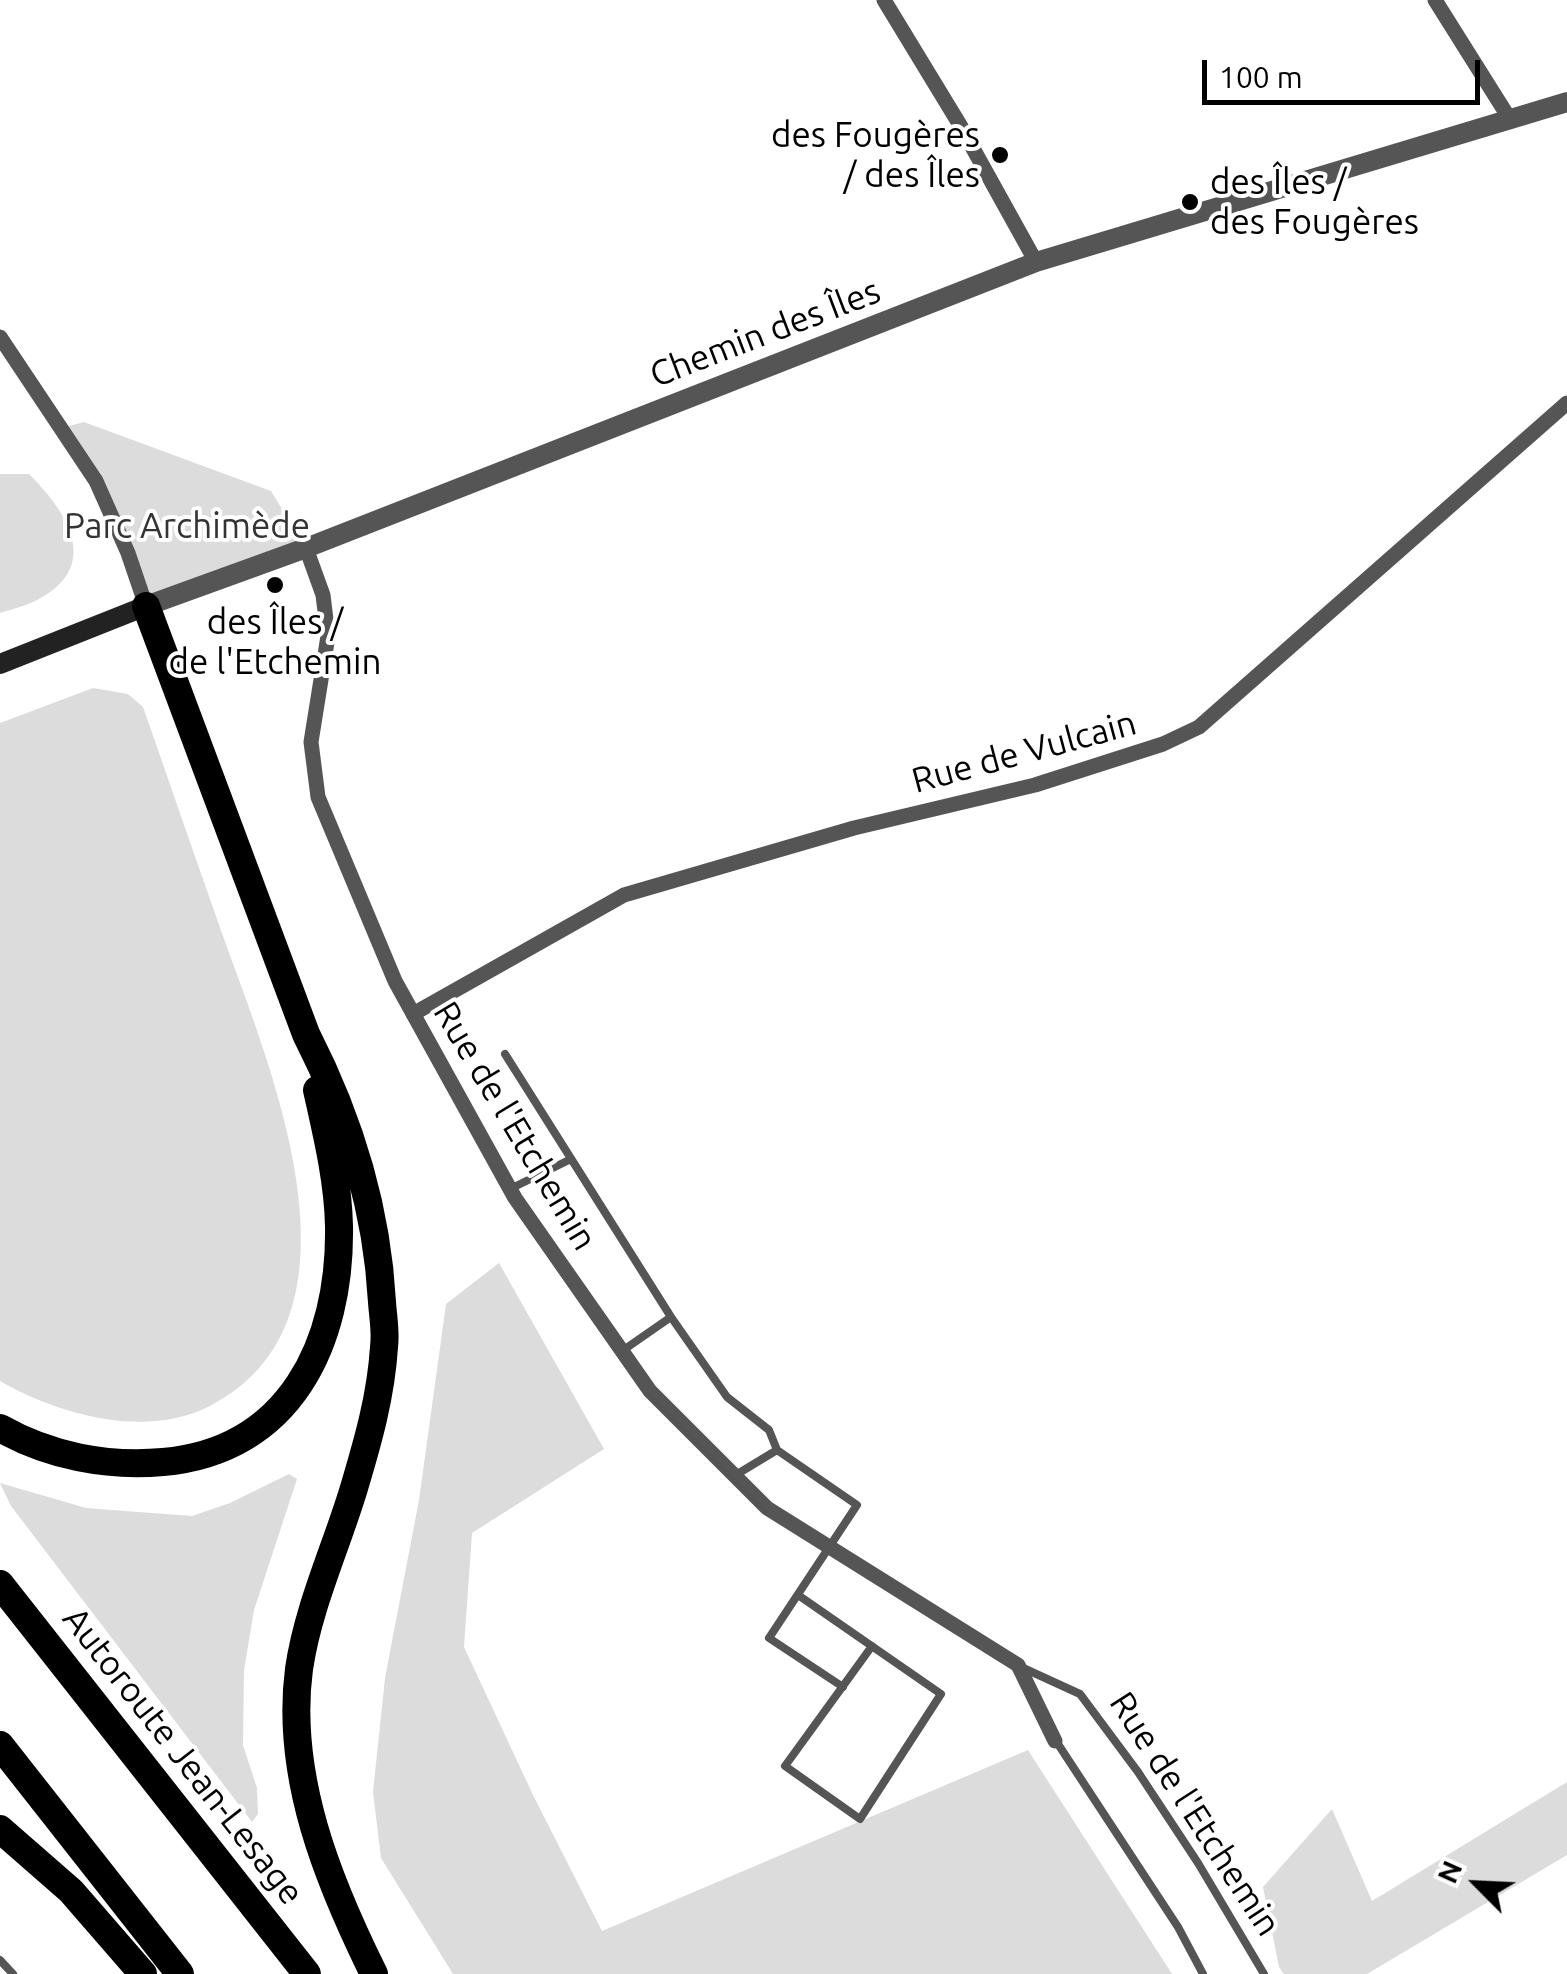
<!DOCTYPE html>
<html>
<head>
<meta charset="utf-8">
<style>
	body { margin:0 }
	#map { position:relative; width:1567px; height:1974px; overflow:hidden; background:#fff; font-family:Ubuntu,sans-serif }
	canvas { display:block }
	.north { position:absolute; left:1427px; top:1834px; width:100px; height:100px; -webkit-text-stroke:8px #fff; paint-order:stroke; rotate:294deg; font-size:28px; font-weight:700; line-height:40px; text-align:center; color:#000 }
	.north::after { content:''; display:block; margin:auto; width:35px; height:45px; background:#000; clip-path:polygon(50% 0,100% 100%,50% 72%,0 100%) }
	.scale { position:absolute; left:1202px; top:60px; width:278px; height:45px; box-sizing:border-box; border:5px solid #000; border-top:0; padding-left:12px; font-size:30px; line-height:35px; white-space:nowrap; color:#000; -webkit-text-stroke:8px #fff; paint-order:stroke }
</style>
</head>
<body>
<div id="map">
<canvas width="1567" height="1974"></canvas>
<div class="north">N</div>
<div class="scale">100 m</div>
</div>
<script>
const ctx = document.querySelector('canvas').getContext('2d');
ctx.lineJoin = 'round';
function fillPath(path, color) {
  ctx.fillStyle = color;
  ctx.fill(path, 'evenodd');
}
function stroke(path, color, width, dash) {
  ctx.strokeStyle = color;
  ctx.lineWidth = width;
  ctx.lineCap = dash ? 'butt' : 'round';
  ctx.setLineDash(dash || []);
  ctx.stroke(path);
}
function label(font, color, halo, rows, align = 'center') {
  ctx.font = font + ' Ubuntu,sans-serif';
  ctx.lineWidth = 8;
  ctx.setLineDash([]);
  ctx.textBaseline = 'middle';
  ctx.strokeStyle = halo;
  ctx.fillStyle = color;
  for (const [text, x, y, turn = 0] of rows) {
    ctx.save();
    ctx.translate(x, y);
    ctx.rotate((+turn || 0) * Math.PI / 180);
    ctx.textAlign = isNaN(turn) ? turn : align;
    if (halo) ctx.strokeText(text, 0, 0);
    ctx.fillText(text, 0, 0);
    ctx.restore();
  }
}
const green = new Path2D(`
	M 84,422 L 271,491 L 306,548 L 146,606 L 128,553 L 61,428 Z
	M 0,474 L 29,474 C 67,512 103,566 37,600 C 26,606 12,609 0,613 Z
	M 93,688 L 128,694 L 143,707 C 170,784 196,860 223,936 C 270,1068 379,1319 210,1406 C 146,1439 59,1415 0,1381 L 0,723 Z
	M 499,1263 L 604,1449 L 472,1533 L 464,1647 L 533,1795 L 602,1931 L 1028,1750 L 1172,1974 L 453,1974 L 381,1858 L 373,1792 L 385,1678 L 419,1500 L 446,1304 Z
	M 289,1474 L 297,1479 L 254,1610 L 244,1670 L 243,1745 L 257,1788 L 258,1814 L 252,1822 L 11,1506 L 0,1483 L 86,1508 L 192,1516 L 230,1503 Z
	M 1567,1782 L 1567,1855 L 1367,1974 L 1284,1974 L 1279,1967 L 1263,1887 L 1332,1809 L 1372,1901 Z`);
const service = new Path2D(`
	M 505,1054 L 671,1317 L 727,1397 L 769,1430 L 777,1450 L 857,1505 L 769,1638 L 843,1687
	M 510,1189 L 571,1159
	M 622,1351 L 671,1317
	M 734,1476 L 777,1450
	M 798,1595 L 941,1694 L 860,1819 L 785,1766 L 872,1646
	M 1021,1667 L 1080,1694 L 1138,1772 L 1198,1863 L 1264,1974
	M 1056,1741 L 1178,1927 L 1203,1974
	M 0,1960 L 13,1974`);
const minor = new Path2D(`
	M 884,0 L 960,125 L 1036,262
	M 1435,0 L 1511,121
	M 0,337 L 96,481 L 128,553 L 146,606
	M 306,548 L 323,595 L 328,636 L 311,742 L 318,797 L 395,981 L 515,1198 L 650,1391 L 767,1508 L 1018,1665 L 1055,1741
	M 413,1014 L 624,895 L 854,828 L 1035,785 L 1163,744 L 1199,727 L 1567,403`);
const tertiary = new Path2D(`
	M 146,606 L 306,548 L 1036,262 L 1567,102`);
const secondary = new Path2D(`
	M 0,664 L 146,606`);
const motorway = new Path2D(`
	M 146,606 L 306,1034 C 349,1118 377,1208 382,1302 C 383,1317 386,1332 384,1347 C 381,1396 368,1441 354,1488 C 336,1548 308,1607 299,1669 C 285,1776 328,1881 374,1974
	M 0,1428 C 49,1456 107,1467 163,1462 C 290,1451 341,1343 339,1226 C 338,1180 327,1135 317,1090
	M 0,1584 L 307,1974
	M 0,1745 L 180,1974
	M 0,1829 L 71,1891 L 143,1974`);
const markers = [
	[1000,155,10,"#000"],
	[1190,202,10,"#000"],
	[275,585,10,"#000"]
];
const poiNames = [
	["des Fougères",980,135],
	["/ des Îles",980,175],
	["des Îles /",1210,182,"left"],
	["des Fougères",1210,222,"left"],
	["des Îles /",275,622,"center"],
	["de l'Etchemin",275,662,"center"]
];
const streetNames = [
	["Chemin des Îles",765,333,-21],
	["Rue de Vulcain",1024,752,-15],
	["Rue de l'Etchemin",515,1126,59],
	["Autoroute Jean-Lesage",183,1756,52],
	["Rue de l'Etchemin",1195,1814,57]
];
const parkNames = [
	["Parc Archimède",187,526]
];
fillPath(green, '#dcdcdc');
stroke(service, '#555', 8);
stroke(minor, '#555', 15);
stroke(tertiary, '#555', 20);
stroke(secondary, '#222', 20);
stroke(motorway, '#000', 28);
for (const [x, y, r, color] of markers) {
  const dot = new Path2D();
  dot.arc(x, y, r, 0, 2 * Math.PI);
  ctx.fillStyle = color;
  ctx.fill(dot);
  stroke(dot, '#fff', 4);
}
label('35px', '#000', '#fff', poiNames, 'right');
label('35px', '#000', '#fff', streetNames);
label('35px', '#333', '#fff', parkNames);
</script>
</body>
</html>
